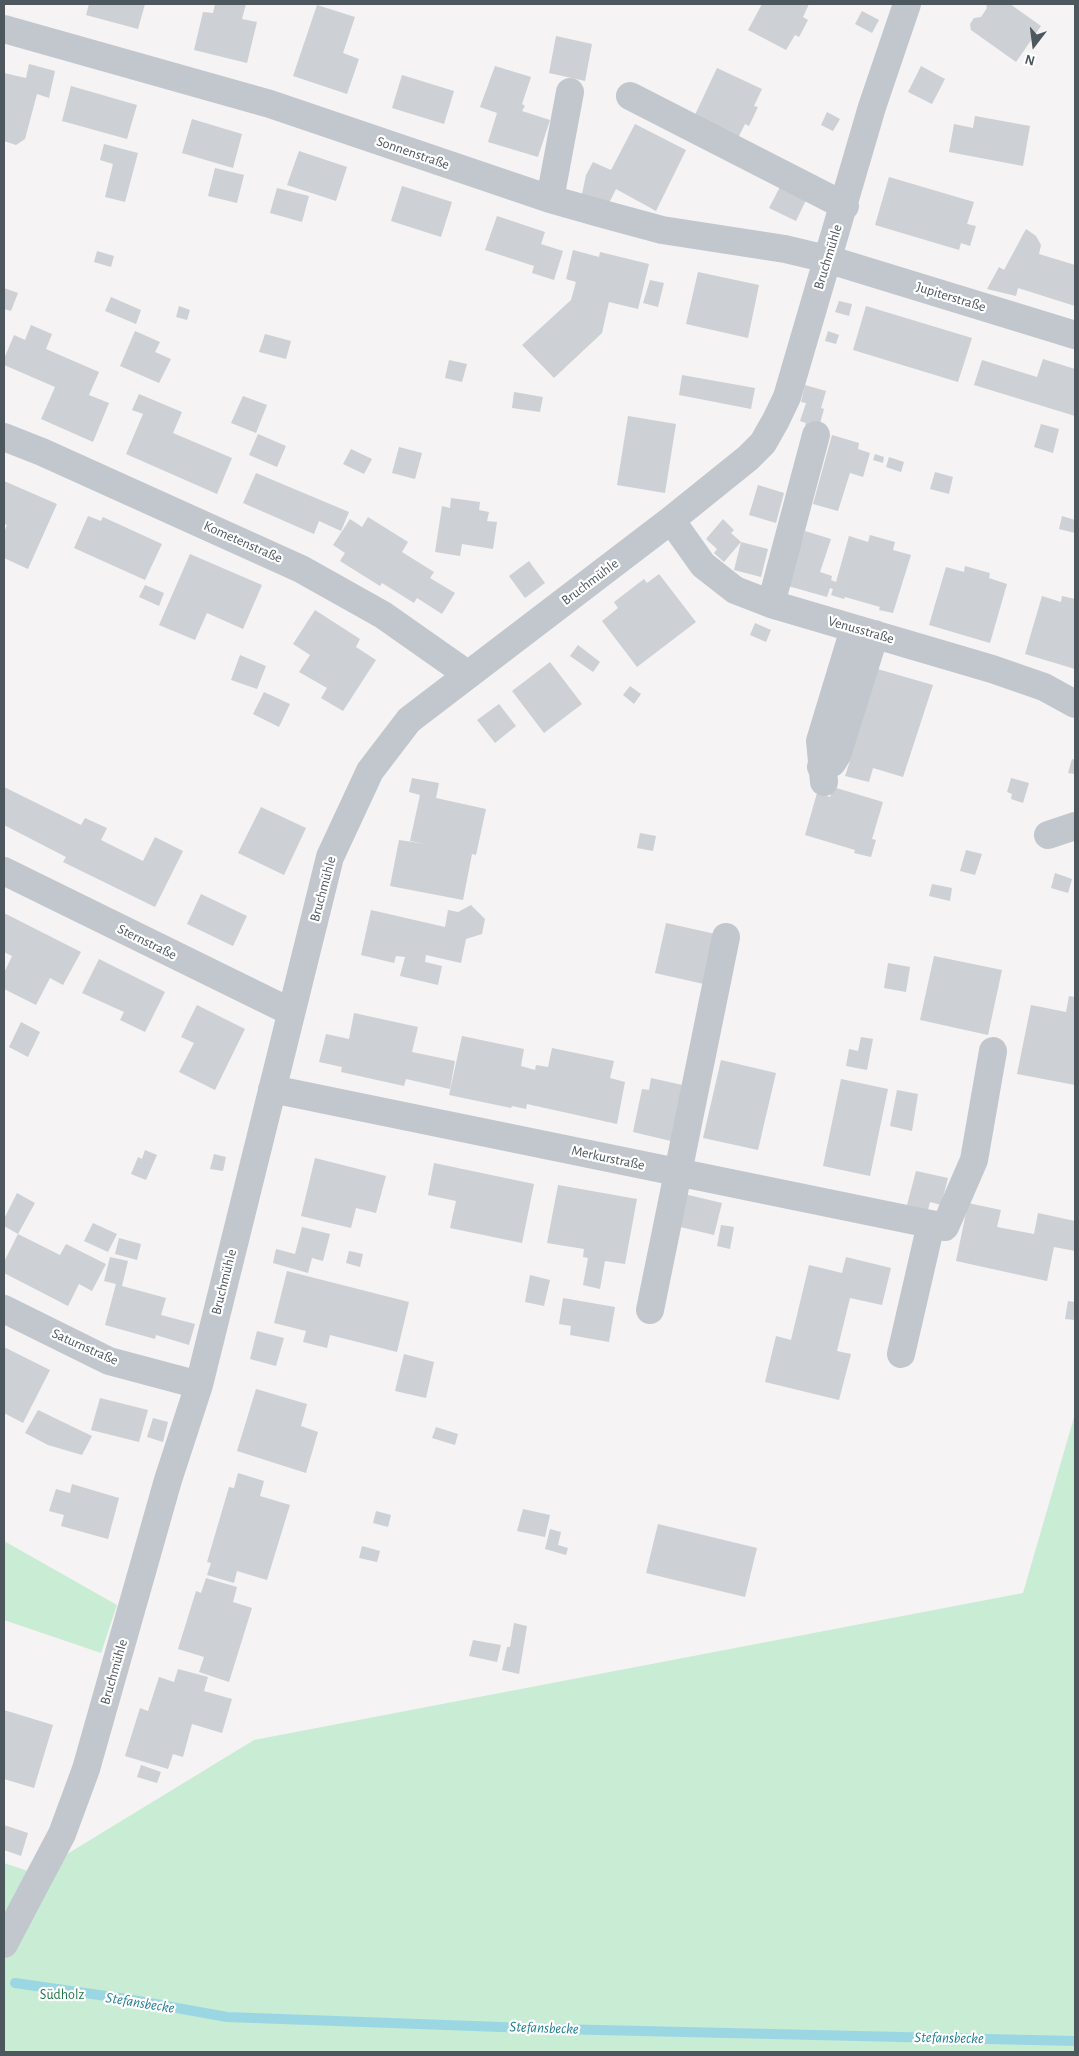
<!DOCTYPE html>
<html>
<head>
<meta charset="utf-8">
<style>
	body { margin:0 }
	#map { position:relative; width:1079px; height:2056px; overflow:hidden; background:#f5f3f3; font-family:"Alegreya Sans",sans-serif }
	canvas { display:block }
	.frame { position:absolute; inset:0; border:5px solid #4d575e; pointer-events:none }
	.north { position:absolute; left:1009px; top:20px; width:50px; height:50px; -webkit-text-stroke:4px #fff; paint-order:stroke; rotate:195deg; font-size:14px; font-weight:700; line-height:20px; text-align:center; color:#4d575e }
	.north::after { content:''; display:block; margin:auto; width:18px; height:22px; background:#4d575e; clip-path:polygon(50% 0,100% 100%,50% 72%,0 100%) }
</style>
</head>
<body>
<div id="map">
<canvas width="1079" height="2056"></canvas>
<div class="frame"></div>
<div class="north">N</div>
</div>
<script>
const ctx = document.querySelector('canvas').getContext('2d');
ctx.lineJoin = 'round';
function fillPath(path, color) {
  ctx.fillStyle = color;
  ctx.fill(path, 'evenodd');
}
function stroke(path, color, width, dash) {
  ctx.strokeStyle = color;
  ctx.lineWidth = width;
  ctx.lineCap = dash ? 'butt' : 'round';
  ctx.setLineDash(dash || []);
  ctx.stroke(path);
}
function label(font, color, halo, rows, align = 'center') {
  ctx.font = font + ' "Alegreya Sans",sans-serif';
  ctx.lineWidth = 4.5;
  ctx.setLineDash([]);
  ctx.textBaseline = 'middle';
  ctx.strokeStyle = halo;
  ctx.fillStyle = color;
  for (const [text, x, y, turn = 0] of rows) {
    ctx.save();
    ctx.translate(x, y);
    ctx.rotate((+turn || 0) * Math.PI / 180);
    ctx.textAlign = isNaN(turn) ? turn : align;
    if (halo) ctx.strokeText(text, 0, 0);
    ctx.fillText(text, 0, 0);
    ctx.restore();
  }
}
const green = new Path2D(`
	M 1075,1414 L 1075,2052 L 4,2052 L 4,1932 L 59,1859 L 254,1740 L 1023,1593 Z
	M 4,1541 L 117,1605 L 101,1653 L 4,1620 Z
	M 4,1863 L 28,1871 L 4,1919 Z`);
const stream = new Path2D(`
	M 15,1983 L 127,1999 L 227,2017 L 555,2029 L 1075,2041`);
const building = new Path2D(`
	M 89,4 L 145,4 L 138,29 L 86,15 Z
	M 215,4 L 246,4 L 242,19 L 257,22 L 247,63 L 194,50 L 203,12 L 213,13 Z
	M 762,4 L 809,4 L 803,17 L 808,20 L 799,37 L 795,35 L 786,50 L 748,30 Z
	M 986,4 L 1010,4 L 1041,26 L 1016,62 L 971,30 L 970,24 L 974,18 L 981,17 L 987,8 Z
	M 317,5 L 355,17 L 343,53 L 359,59 L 347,94 L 293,76 Z
	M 862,11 L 879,20 L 872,33 L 855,24 Z
	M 556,36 L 592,44 L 585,81 L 549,73 Z
	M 29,64 L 55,71 L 49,98 L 37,94 L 25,139 L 16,145 L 4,141 L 4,73 L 26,78 Z
	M 495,66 L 531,77 L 522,104 L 525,106 L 522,111 L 550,120 L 538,157 L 488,142 L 497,113 L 480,107 Z
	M 921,66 L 945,79 L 932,104 L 908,92 Z
	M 717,68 L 762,89 L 754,106 L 758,107 L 749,126 L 745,124 L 737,140 L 693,119 Z
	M 402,75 L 454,91 L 444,124 L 392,108 Z
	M 71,86 L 137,105 L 127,139 L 62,121 Z
	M 827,112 L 840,119 L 833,131 L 821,125 Z
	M 975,116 L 1030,126 L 1023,166 L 949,152 L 954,124 L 973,128 Z
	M 192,119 L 242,134 L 233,168 L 182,153 Z
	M 635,124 L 686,150 L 656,211 L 616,189 L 609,203 L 582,194 L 586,175 L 593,162 L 611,170 Z
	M 104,144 L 138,153 L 125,202 L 105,197 L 113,164 L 100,160 Z
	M 299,151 L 347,167 L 336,201 L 287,185 Z
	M 215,168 L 244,175 L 237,203 L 208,196 Z
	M 889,177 L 974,202 L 967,224 L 976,226 L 970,246 L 961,243 L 959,250 L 875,225 Z
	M 782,183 L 808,196 L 796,221 L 769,208 Z
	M 402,186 L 452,202 L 441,237 L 391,221 Z
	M 277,188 L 309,196 L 302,222 L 270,213 Z
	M 497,216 L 545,232 L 541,244 L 563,251 L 554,280 L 532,273 L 534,266 L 485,250 Z
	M 1026,229 L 1036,236 L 1041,245 L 1039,254 L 1075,265 L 1075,306 L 1018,288 L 1016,296 L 987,289 L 999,267 L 1004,270 Z
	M 573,250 L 599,257 L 600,252 L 649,264 L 638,309 L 609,302 L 602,333 L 554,378 L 522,345 L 571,300 L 576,282 L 566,279 Z
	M 97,251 L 114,256 L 111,267 L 94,262 Z
	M 698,272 L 759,285 L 748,338 L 686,324 Z
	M 650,280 L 664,283 L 658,307 L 643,303 Z
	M 4,288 L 18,293 L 11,311 L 4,309 Z
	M 111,297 L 141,310 L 136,324 L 105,311 Z
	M 839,301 L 852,304 L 849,316 L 835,312 Z
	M 179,306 L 190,310 L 187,320 L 176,317 Z
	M 866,306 L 972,338 L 958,382 L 853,350 Z
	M 31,325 L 52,334 L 46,349 L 99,372 L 89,395 L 109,403 L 93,442 L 41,419 L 55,387 L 4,365 L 4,359 L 14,335 L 25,340 Z
	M 135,331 L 160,342 L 155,352 L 171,359 L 159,383 L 120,366 Z
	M 828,331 L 839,335 L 836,344 L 825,341 Z
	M 265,334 L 291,341 L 286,359 L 259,352 Z
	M 1043,359 L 1075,369 L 1075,416 L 974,385 L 982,360 L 1037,377 Z
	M 449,360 L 467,364 L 462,382 L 445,378 Z
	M 682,375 L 755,388 L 751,409 L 679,395 Z
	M 805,385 L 826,391 L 821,408 L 824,409 L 819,427 L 805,425 L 806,423 L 800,421 L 806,403 L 801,402 Z
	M 514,392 L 543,397 L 540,412 L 512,408 Z
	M 139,394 L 182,412 L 173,433 L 232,458 L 217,494 L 126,454 L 143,414 L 132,410 Z
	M 243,396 L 267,405 L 256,433 L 231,423 Z
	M 628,416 L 676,424 L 665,493 L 617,485 Z
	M 1041,424 L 1059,429 L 1053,453 L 1034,447 Z
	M 258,434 L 286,446 L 277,467 L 249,455 Z
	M 832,435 L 859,443 L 858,449 L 870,453 L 863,477 L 850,473 L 838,511 L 813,504 Z
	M 399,447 L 422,453 L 415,479 L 392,473 Z
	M 351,449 L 372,459 L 364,474 L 343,464 Z
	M 875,454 L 884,457 L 883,463 L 873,460 Z
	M 889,457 L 904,462 L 901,472 L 886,467 Z
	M 935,472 L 953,477 L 949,494 L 930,489 Z
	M 256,473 L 349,512 L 341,531 L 319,521 L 314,534 L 243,503 Z
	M 4,481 L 57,504 L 28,569 L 4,558 L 4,533 L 7,525 L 4,524 Z
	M 758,485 L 784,493 L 776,523 L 749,515 Z
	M 451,498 L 480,502 L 479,510 L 489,512 L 487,521 L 497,522 L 493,549 L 462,544 L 460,556 L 435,552 L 442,506 L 450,508 Z
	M 88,516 L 101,521 L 103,517 L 162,544 L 145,580 L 74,548 Z
	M 1062,516 L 1075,520 L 1075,533 L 1059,529 Z
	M 368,517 L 408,542 L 402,552 L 434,572 L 430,578 L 455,593 L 442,614 L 417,598 L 414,603 L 382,583 L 380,586 L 340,561 L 345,553 L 333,545 L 350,519 L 362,527 Z
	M 723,519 L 734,530 L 731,533 L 741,542 L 768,549 L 761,577 L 734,570 L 741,542 L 724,562 L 714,553 L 717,549 L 706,539 Z
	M 805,531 L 831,539 L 820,572 L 832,576 L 831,580 L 836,582 L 849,536 L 868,542 L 870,535 L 895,542 L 893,550 L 911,555 L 893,613 L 879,610 L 880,607 L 845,597 L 844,599 L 831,595 L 833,589 L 830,588 L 827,597 L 788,586 Z
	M 190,554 L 262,585 L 243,629 L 207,613 L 195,640 L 159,625 Z
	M 529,561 L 545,583 L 525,598 L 509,576 Z
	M 965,566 L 990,573 L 989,578 L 1007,584 L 990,643 L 929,625 L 946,567 L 964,572 Z
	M 659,574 L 696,622 L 637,667 L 602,621 L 618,608 L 614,602 L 644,579 L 647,583 Z
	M 145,585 L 164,593 L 159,606 L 139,597 Z
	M 1042,596 L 1061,602 L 1062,596 L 1075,599 L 1075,669 L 1025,654 Z
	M 315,610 L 360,639 L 356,647 L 376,660 L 343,711 L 321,698 L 327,688 L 299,672 L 310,655 L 293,644 Z
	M 755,623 L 771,630 L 766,642 L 750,635 Z
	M 578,645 L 600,662 L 593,672 L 570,656 Z
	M 240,655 L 266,666 L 257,689 L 231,680 Z
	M 550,662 L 582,704 L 544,733 L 512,691 Z
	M 874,668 L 933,685 L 903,777 L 873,768 L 869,782 L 845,776 L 850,761 L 847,761 Z
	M 630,686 L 641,694 L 634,704 L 623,695 Z
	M 264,692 L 290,704 L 279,727 L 253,714 Z
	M 499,704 L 516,726 L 495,743 L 477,720 Z
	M 1072,759 L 1075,760 L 1075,774 L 1068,773 Z
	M 412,778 L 439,783 L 436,798 L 486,809 L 476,855 L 472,854 L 463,900 L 390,886 L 399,840 L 426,844 L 410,841 L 420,795 L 409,792 Z
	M 1011,778 L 1029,783 L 1023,803 L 1011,799 L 1012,794 L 1007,792 Z
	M 4,787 L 81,825 L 85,818 L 107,828 L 101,840 L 143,861 L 155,837 L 183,851 L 155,907 L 63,862 L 66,857 L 4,825 Z
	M 833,787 L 883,802 L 872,839 L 876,840 L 871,857 L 854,853 L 855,850 L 805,835 L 817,793 L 830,797 Z
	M 261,807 L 306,828 L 284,875 L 238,853 Z
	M 640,833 L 656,836 L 653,851 L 637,848 Z
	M 966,850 L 982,854 L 975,875 L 960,871 Z
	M 1055,873 L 1072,879 L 1068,893 L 1051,888 Z
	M 932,884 L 952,888 L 950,901 L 929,896 Z
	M 201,894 L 247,916 L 233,946 L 187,924 Z
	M 471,905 L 485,919 L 482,934 L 466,939 L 461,963 L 426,955 L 425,962 L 442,966 L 438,985 L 400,976 L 405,957 L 396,956 L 394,963 L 361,955 L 371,910 L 445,927 L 448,910 L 458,912 Z
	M 4,913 L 81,952 L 63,985 L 50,978 L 36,1005 L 4,989 L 4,973 L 12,956 L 4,952 Z
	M 666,923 L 720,935 L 708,985 L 655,973 Z
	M 934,956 L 1002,970 L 988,1035 L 920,1020 Z
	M 99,959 L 165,992 L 145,1032 L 120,1020 L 124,1012 L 82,993 Z
	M 888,963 L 910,967 L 906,992 L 884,988 Z
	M 1069,996 L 1075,997 L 1075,1085 L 1017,1074 L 1031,1005 L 1066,1012 Z
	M 197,1005 L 245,1029 L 215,1090 L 179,1072 L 194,1043 L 181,1037 Z
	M 354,1013 L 418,1027 L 412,1052 L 455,1061 L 450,1089 L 406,1079 L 404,1086 L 341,1072 L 342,1067 L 319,1062 L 326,1034 L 349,1039 Z
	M 21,1022 L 40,1032 L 28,1057 L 9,1047 Z
	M 462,1036 L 524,1049 L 521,1066 L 535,1070 L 536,1065 L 548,1067 L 552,1048 L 614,1061 L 610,1078 L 625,1082 L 617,1124 L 527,1104 L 526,1109 L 512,1106 L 511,1108 L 449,1095 Z
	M 861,1037 L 873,1039 L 867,1070 L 846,1066 L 849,1049 L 858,1051 Z
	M 721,1060 L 776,1073 L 758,1150 L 703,1138 Z
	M 651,1078 L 687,1086 L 675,1142 L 633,1132 L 642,1089 L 649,1090 Z
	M 841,1079 L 888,1089 L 870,1176 L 823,1166 Z
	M 897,1090 L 918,1094 L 912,1131 L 890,1126 Z
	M 145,1150 L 157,1155 L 146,1180 L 131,1174 L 138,1157 L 142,1159 Z
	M 214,1154 L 226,1157 L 223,1171 L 210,1169 Z
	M 315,1158 L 386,1176 L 376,1213 L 356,1208 L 351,1228 L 301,1216 Z
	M 434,1163 L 534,1184 L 522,1243 L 450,1228 L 456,1201 L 428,1195 Z
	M 916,1171 L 948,1178 L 941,1205 L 930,1202 L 928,1210 L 907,1205 Z
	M 558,1185 L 637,1199 L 625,1264 L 605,1261 L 600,1289 L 583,1285 L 588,1258 L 583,1257 L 584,1249 L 547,1243 Z
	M 17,1193 L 35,1203 L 18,1234 L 4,1226 L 4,1219 Z
	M 680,1193 L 722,1203 L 714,1235 L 672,1225 Z
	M 968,1203 L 1001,1210 L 997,1227 L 1034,1234 L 1038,1213 L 1075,1221 L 1075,1251 L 1054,1247 L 1047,1281 L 956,1261 Z
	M 93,1223 L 117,1234 L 108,1252 L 84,1241 Z
	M 721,1225 L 734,1227 L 730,1249 L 717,1246 Z
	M 302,1227 L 330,1234 L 323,1261 L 312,1258 L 308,1273 L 273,1263 L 276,1249 L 295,1254 Z
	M 18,1234 L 60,1255 L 66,1244 L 106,1264 L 92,1291 L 79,1284 L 68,1306 L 4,1273 L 4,1262 Z
	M 119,1238 L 141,1244 L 137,1260 L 115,1254 Z
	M 349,1251 L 363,1254 L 360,1267 L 346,1263 Z
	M 110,1257 L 128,1261 L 122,1286 L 166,1298 L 161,1315 L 195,1324 L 189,1345 L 156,1335 L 155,1339 L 105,1325 L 116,1284 L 104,1281 Z
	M 846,1257 L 891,1268 L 882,1305 L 850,1298 L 837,1351 L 851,1354 L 839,1400 L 765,1382 L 776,1336 L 791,1340 L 809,1265 L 842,1273 Z
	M 287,1271 L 409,1302 L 397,1352 L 330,1335 L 327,1348 L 303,1342 L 306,1331 L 274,1323 Z
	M 530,1275 L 550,1280 L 544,1306 L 525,1302 Z
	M 563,1298 L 615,1307 L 609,1342 L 570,1335 L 571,1326 L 559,1324 Z
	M 1068,1301 L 1075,1302 L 1075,1320 L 1065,1319 Z
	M 257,1331 L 284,1338 L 276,1366 L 250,1359 Z
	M 4,1347 L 50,1370 L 23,1423 L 4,1413 Z
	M 404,1354 L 434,1362 L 426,1398 L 395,1391 Z
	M 256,1389 L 307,1404 L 301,1426 L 318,1432 L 306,1473 L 237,1451 Z
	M 100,1398 L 148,1410 L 139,1442 L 91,1430 Z
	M 38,1410 L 92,1436 L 82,1455 L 48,1445 L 25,1433 Z
	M 153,1418 L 168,1422 L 163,1442 L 147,1437 Z
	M 436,1427 L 458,1434 L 455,1445 L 432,1438 Z
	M 238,1473 L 264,1481 L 260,1496 L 290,1505 L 267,1580 L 237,1571 L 234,1583 L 207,1575 L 211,1563 L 207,1562 L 229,1487 L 234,1488 Z
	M 72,1484 L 119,1498 L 108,1539 L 61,1526 L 64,1515 L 49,1511 L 56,1489 L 70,1493 Z
	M 523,1509 L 550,1515 L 545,1537 L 517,1531 Z
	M 376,1511 L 391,1515 L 388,1527 L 373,1523 Z
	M 658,1524 L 757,1548 L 745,1597 L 646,1573 Z
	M 550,1529 L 561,1532 L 558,1545 L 568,1548 L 566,1555 L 545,1549 Z
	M 362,1546 L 380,1551 L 377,1562 L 359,1558 Z
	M 206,1578 L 237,1587 L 233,1602 L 252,1608 L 229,1682 L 199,1672 L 204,1657 L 178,1649 L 196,1591 L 201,1593 Z
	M 514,1623 L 527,1626 L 519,1674 L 502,1670 L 507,1647 L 510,1647 Z
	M 473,1640 L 501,1645 L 497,1662 L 469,1656 Z
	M 178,1669 L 208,1677 L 204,1691 L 232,1699 L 222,1733 L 192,1724 L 183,1757 L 173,1754 L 168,1769 L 125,1756 L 140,1708 L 148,1711 L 159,1677 L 174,1682 Z
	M 4,1710 L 53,1725 L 34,1788 L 4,1779 Z
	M 141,1765 L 161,1772 L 157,1783 L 137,1777 Z
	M 4,1825 L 28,1833 L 21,1856 L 4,1850 Z`);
const minor = new Path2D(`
	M 4,29 L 270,104 L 550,199 L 603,214 L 662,230 L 785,249 L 827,259 L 1075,335
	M 630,96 L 845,206
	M 550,199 L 570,92
	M 4,437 L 42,452 L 301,569 L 383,615 L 467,674
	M 671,520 L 703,565 L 735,590 L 771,604 L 992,669 L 1044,687 L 1075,704
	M 771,604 L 816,435
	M 821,767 L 832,763 L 837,755 L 875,634
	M 824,782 L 820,741 L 854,629
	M 1048,835 L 1075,826
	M 4,871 L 291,1012
	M 272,1089 L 945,1227 L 974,1160 L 993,1051
	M 4,1309 L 109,1361 L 199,1385
	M 650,1310 L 726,937
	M 901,1354 L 931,1224
	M 4,1944 L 62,1834 L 86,1769 L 168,1480 L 199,1385 L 330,857 L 370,771 L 409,720 L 671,520 L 748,458 L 763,443 L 776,420 L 787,397 L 872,107 L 907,4`);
const streetNames = [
	["Sonnenstraße",413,153,19],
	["Bruchmühle",828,257,-73],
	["Jupiterstraße",951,297,17],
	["Kometenstraße",243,542,24],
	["Bruchmühle",590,582,-37],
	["Venusstraße",861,630,16],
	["Bruchmühle",323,889,-75],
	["Sternstraße",147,942,26],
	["Merkurstraße",608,1158,12],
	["Bruchmühle",224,1282,-76],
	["Saturnstraße",85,1347,24],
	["Bruchmühle",114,1672,-74]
];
const parkNames = [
	["Südholz",62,1995]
];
const waterNames = [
	["Stefansbecke",140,2003,9],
	["Stefansbecke",544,2028,2],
	["Stefansbecke",949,2038,1]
];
fillPath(green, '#c8ecd4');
stroke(stream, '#9bd7e3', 10);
fillPath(building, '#cdd0d4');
stroke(minor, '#c1c7cd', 28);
label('14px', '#4d575e', '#fff', streetNames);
label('14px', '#24794b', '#fff', parkNames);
label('italic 15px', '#1d7e91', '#fff', waterNames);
</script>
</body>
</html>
